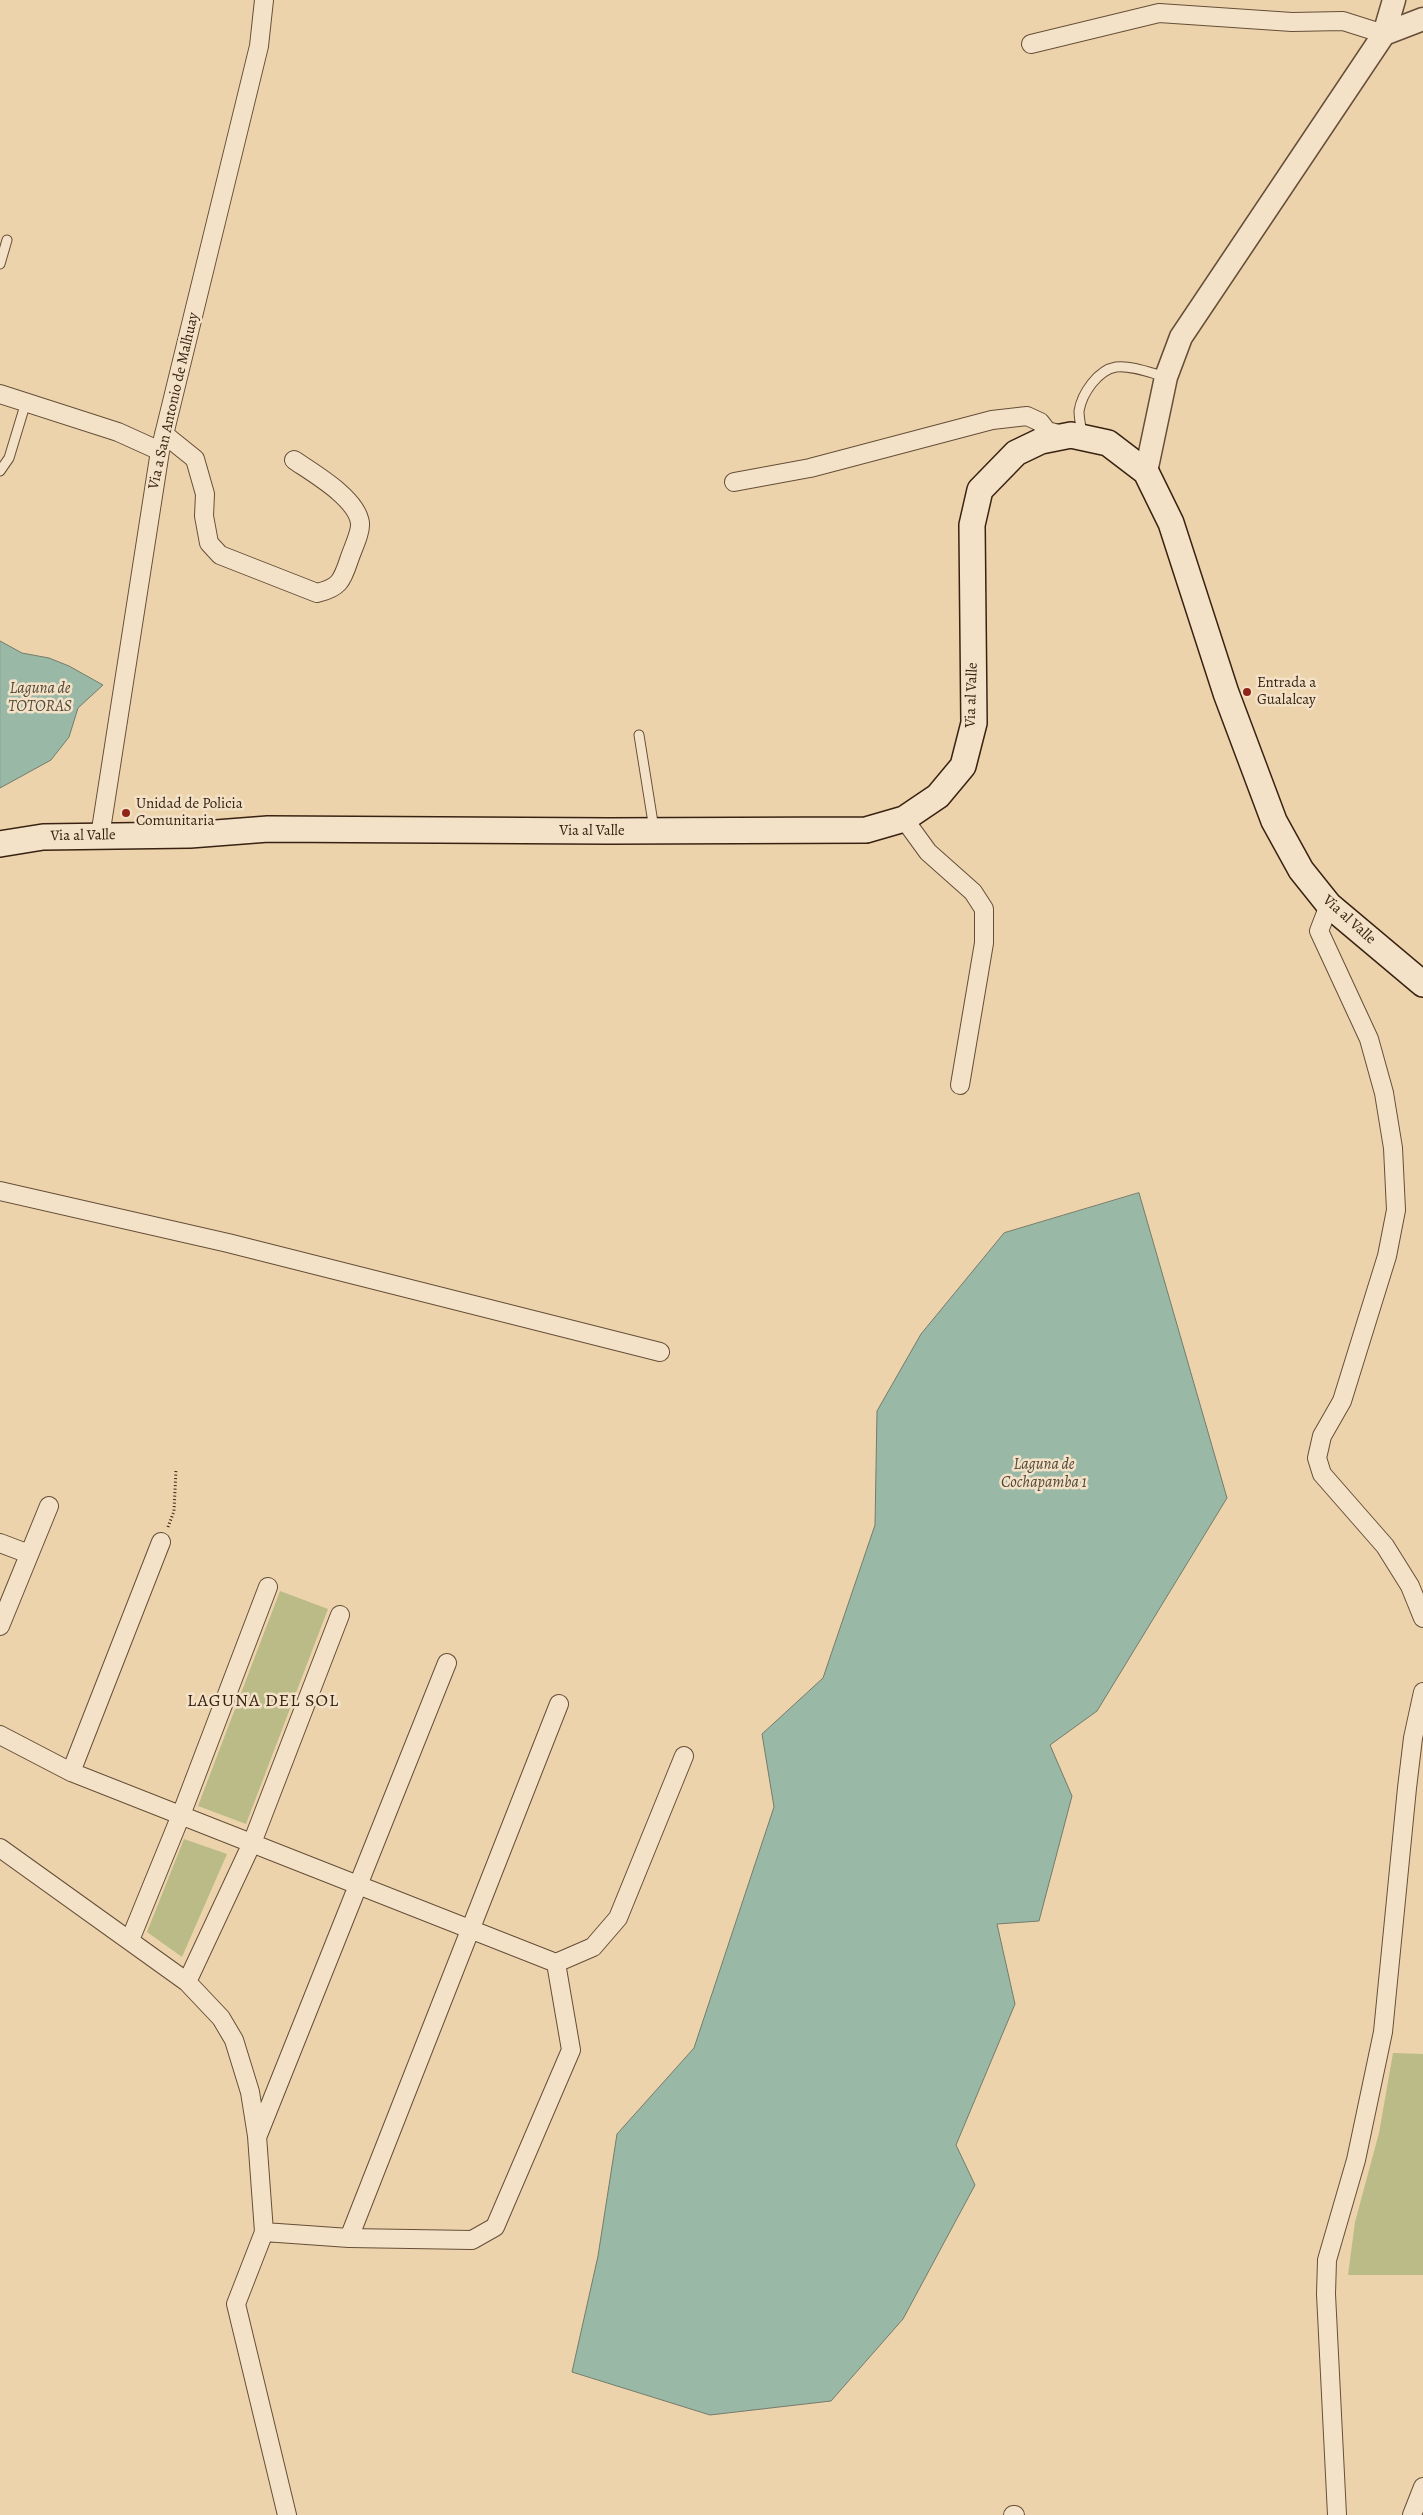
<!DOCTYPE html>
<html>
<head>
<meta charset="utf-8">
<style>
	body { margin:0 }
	canvas { display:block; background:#ecd3ab }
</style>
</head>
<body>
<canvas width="1423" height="2515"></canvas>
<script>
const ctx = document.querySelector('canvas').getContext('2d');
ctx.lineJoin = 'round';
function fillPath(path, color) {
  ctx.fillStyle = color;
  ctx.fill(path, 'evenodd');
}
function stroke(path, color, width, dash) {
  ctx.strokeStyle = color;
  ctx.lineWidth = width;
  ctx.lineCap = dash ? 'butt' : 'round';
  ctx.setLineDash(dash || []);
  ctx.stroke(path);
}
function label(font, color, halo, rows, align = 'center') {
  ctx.font = font + ' Alegreya,serif';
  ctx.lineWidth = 5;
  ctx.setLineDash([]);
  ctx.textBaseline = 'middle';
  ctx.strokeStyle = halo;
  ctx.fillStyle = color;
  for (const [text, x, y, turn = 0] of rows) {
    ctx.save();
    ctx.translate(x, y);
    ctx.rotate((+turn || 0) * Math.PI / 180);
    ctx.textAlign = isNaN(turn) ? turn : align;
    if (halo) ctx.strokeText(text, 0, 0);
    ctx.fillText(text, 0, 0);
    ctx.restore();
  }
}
const green = new Path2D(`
	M 280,1591 L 328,1609 L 246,1824 L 198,1806 Z
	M 184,1839 L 227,1854 L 182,1957 L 147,1932 Z
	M 1393,2053 L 1423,2054 L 1423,2275 L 1348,2275 L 1355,2222 L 1379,2133 Z`);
const water = new Path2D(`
	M 0,641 L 22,653 L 49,658 L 69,666 L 103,685 L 78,708 L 69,737 L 51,760 L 0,788 Z
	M 1139,1193 L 1227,1498 L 1097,1711 L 1050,1745 L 1072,1796 L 1039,1921 L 997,1924 L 1015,2004 L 956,2145 L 975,2185 L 903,2319 L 831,2401 L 710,2415 L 572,2372 L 598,2256 L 617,2134 L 694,2048 L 774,1807 L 762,1734 L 823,1678 L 875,1525 L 877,1411 L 921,1334 L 1004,1233 Z`);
const path = new Path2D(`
	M 168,1527 L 174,1511 L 176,1470`);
const service = new Path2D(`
	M 0,264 L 7,240
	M 1082,434 C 1081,427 1079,418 1079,411 C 1082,393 1098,370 1116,367 C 1131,365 1151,373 1166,377
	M 0,471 L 9,458 L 26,402
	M 639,735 L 654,829`);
const minor = new Path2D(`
	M 1031,44 L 1159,13 L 1292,22 L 1343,21 L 1384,34
	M 0,394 L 118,432 L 160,451
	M 164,434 L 195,459 L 205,494 L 204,516 L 209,543 L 220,555 L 317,593 C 339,588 342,581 349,560 C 352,550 361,533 360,523 C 357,498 313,473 294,460
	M 734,482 L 810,468 L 992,420 L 1027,416 L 1040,422 L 1047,431 L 1066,436
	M 904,819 L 928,852 L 973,892 L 984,909 L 984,943 L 960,1085
	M 100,836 L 160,451 L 259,46 L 264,0
	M 1329,905 L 1319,931 L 1369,1039 L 1384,1093 L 1393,1148 L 1396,1210 L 1387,1256 L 1342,1401 L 1322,1436 L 1317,1458 L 1322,1474 L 1385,1546 L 1410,1586 L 1423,1618
	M 0,1191 L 228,1243 L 660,1352
	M 0,1543 L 29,1554
	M 0,1626 L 49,1506
	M 0,1735 L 71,1772 L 556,1963
	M 71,1772 L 161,1542
	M 0,1848 L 187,1982 L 221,2018 L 234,2040 L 250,2092 L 257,2136 L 264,2232 L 236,2304 L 287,2515
	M 130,1940 L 181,1815 L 268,1587
	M 187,1982 L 252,1843 L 340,1615
	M 258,2135 L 447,1663
	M 264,2232 L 349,2238 L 472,2240 L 495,2227 L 571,2050 L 556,1963 L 593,1947 L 618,1918 L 684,1756
	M 349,2238 L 559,1704
	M 1013,2515 L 1015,2515
	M 1337,2515 L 1326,2294 L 1327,2260 L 1356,2160 L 1383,2032 L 1407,1788 L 1413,1738 L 1423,1692
	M 1412,2515 L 1423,2487`);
const tertiary = new Path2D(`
	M 1384,34 L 1423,19
	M 1146,472 L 1166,377 L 1181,337 L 1384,34 L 1394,0`);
const secondary = new Path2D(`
	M 0,844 L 43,837 L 190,835 L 268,829 L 609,831 L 866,830 L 904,819 L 938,796 L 963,766 L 974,723 L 972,525 L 980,490 L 1016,453 L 1041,441 L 1071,435 L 1108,443 L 1146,472 L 1171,523 L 1226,693 L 1274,821 L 1301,870 L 1329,905 L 1423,984`);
const markers = [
	[1247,692,5,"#8f2418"],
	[126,813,5,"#8f2418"]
];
const streetNames = [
	["Via a San Antonio de Malhuay",174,401,-77],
	["Via al Valle",972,695,-88],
	["Via al Valle",592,831],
	["Via al Valle",83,836,-1],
	["Via al Valle",1349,920,42]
];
const poiNames = [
	["Entrada a",1257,683],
	["Gualalcay",1257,700],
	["Unidad de Policia",136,804],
	["Comunitaria",136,821]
];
const waterNames = [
	["Laguna de",40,689],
	["TOTORAS",40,707],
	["Laguna de",1044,1465],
	["Cochapamba 1",1044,1483]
];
const quarterNames = [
	["LAGUNA DEL SOL",263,1702]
];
fillPath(green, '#babb87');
fillPath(water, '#99b8a6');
stroke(water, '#737c6b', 1);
stroke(service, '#664e38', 11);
stroke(minor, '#664e38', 20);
stroke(tertiary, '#664e38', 25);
stroke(secondary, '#392212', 28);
stroke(path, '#392212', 3, [1, 2.5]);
stroke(service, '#f3e2c8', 9);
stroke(minor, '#f3e2c8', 18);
stroke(tertiary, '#f3e2c8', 22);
stroke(secondary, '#f3e2c8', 25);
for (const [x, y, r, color] of markers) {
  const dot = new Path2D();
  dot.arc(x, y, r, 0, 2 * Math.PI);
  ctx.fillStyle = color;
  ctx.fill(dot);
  stroke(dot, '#f3e2c8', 2);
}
label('15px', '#392212', '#f3e2c8', streetNames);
label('15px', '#392212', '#f3e2c8', poiNames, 'left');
label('italic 16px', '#514837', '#f3e2c8', waterNames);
ctx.letterSpacing = '1px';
label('18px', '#392212', '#f3e2c8', quarterNames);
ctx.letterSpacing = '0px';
</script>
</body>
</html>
